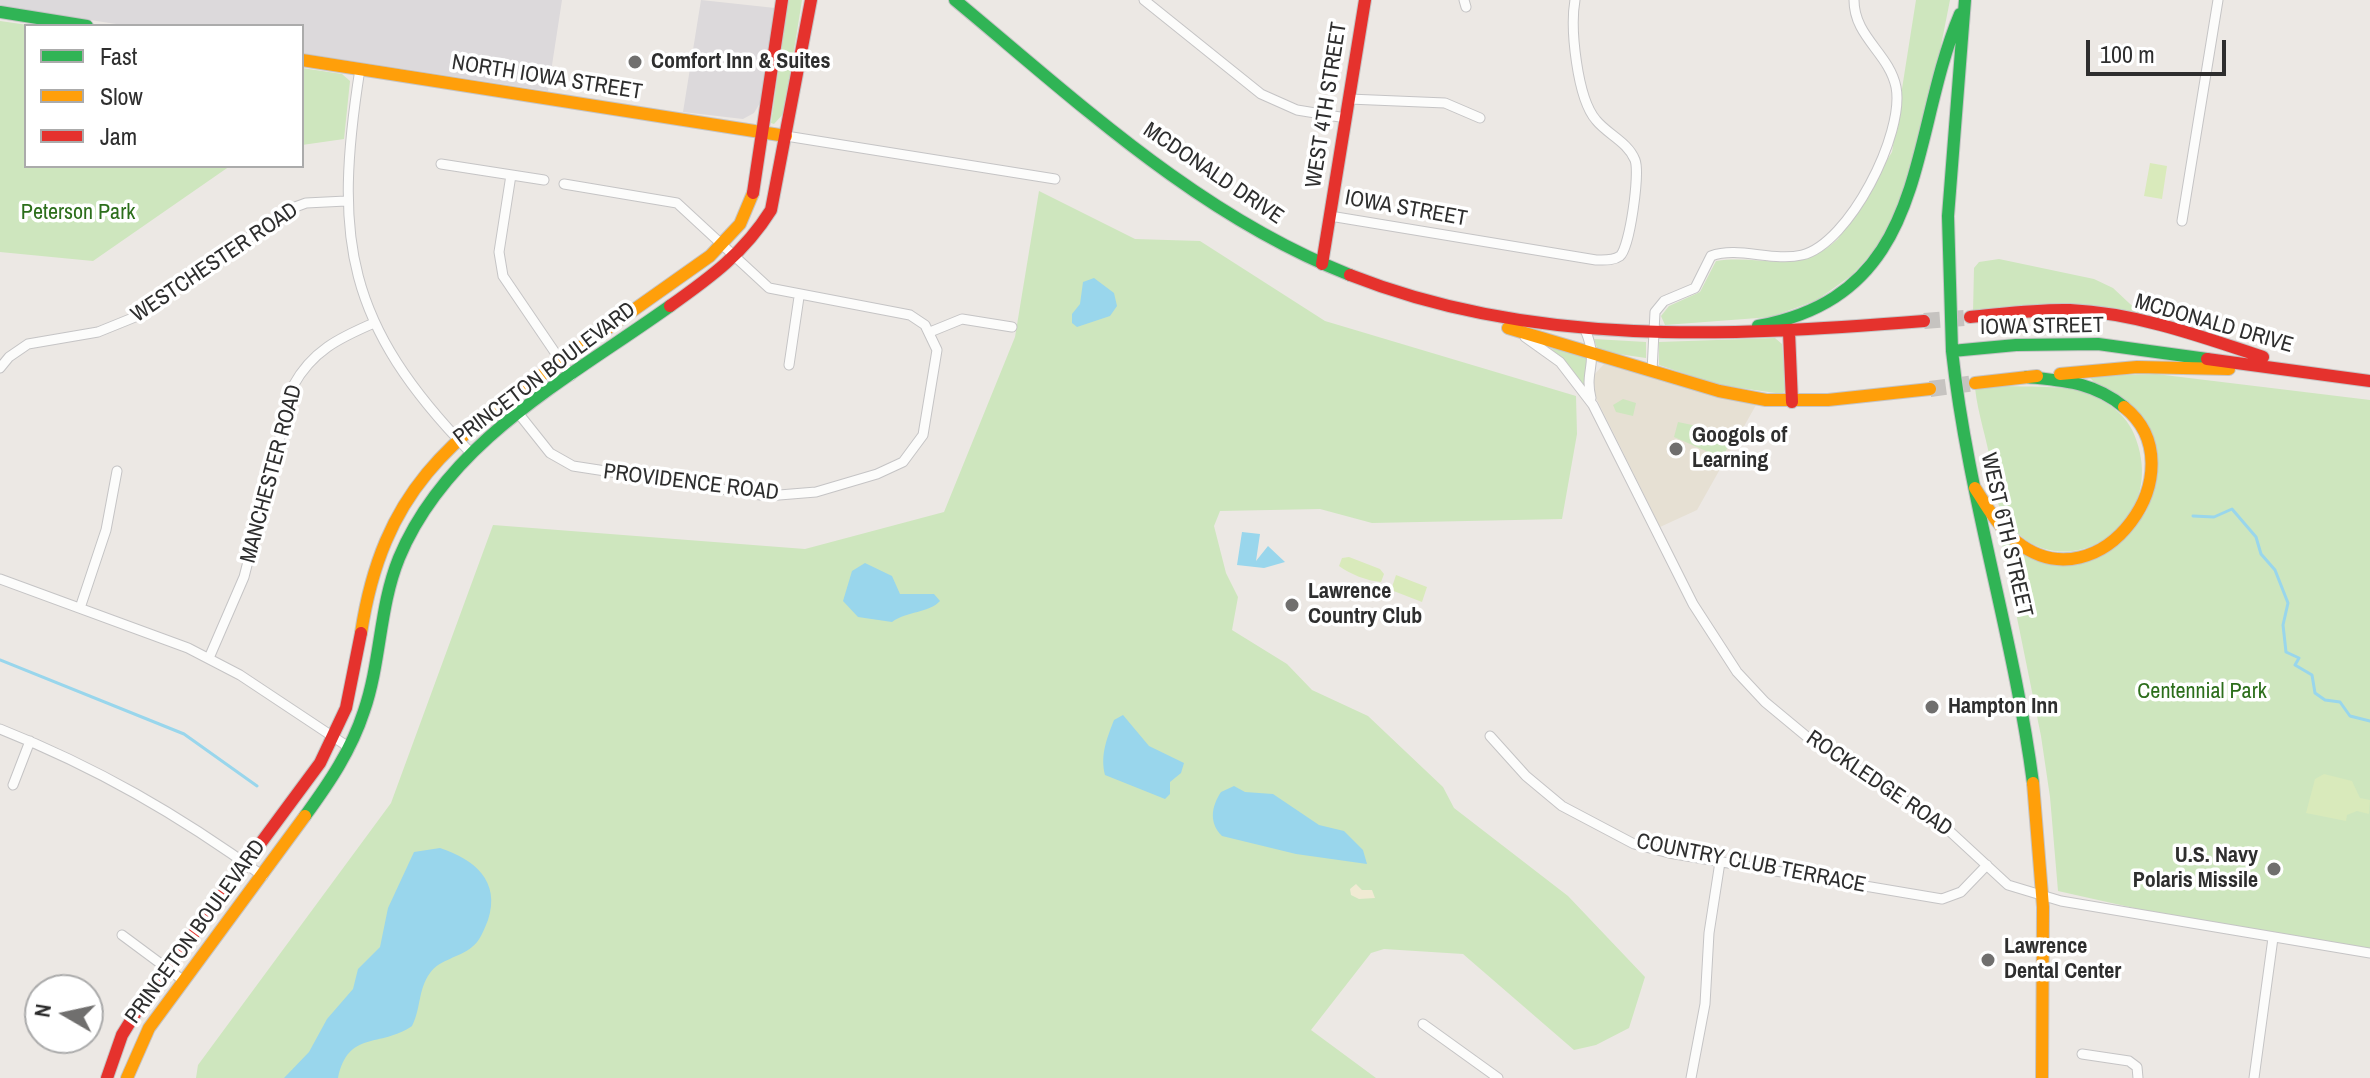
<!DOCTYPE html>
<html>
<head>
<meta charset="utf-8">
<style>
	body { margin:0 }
	#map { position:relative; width:2370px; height:1078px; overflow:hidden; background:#ece8e4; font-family:"Archivo Narrow",sans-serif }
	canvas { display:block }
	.legend { position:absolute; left:24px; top:24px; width:280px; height:144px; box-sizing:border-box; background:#fff; border:2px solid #ababab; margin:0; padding:10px 14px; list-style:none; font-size:24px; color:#2e2e2e }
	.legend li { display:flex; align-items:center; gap:16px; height:40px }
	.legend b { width:40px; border:2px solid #ababab }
	.north { position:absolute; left:24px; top:974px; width:80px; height:80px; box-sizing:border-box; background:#fff; border:2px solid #ababab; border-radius:50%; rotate:279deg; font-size:22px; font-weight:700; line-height:32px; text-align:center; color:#2e2e2e }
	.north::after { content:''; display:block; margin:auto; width:28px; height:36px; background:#706f6e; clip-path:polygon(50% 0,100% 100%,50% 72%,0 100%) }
	.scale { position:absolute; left:2086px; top:40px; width:140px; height:36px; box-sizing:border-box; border:4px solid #2e2e2e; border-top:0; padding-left:10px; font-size:24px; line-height:28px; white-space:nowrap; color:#2e2e2e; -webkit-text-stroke:6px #fff; paint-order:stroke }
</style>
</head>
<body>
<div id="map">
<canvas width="2370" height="1078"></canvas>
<ul class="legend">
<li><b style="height:10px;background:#30b455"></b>Fast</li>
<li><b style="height:10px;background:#ff9f0a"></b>Slow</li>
<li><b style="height:10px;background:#e5322d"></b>Jam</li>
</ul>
<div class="north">N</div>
<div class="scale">100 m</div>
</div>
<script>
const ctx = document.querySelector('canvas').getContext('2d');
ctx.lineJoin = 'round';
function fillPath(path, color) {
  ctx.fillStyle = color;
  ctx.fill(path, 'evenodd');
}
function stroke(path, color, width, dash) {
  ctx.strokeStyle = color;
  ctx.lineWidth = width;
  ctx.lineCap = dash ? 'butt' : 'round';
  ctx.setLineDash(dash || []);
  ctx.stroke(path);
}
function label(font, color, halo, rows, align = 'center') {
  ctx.font = font + ' "Archivo Narrow",sans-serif';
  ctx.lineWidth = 7;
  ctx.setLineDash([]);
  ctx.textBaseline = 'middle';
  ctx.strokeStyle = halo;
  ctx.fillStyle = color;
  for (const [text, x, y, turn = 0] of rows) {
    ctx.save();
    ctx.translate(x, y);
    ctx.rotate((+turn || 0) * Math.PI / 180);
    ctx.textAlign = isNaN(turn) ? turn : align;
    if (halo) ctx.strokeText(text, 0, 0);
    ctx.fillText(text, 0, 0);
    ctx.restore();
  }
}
const industrial = new Path2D(`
	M 0,0 L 562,0 L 548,91 L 302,53 L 302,26 L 129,26 L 0,6 Z
	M 701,0 L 775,8 L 760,103 L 754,113 L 743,119 L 683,112 Z`);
const education = new Path2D(`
	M 1604,364 L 1756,405 L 1697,510 L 1660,527 L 1596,398 L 1593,376 Z`);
const green = new Path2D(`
	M 788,0 L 802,0 L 784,113 L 774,124 L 771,123 Z
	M 1916,0 L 1950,0 L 1919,157 L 1882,242 L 1852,275 L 1817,300 L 1771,317 L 1665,325 L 1661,316 L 1669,306 L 1700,292 L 1716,261 C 1763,254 1797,277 1838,239 L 1892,152 Z
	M 0,21 L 35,26 L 26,26 L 26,166 L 230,166 L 93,261 L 0,252 Z
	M 302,68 L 342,74 L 350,81 L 344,139 L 302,145 Z
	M 1039,191 L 1135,239 L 1200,241 L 1325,321 L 1576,396 L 1577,434 L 1562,519 L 1372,523 L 1320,509 L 1220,511 L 1214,526 L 1226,573 L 1238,597 L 1232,630 L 1287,664 L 1312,690 L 1368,716 L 1443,787 L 1454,808 L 1568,896 L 1645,977 L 1629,1028 L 1596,1045 L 1574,1050 L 1463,954 L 1384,949 L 1371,953 L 1311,1030 L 1376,1078 L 196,1078 L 198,1065 L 391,803 L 493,525 L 805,549 L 944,512 L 1015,337 Z
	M 1999,259 L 2094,279 L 2113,288 L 2144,317 L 1973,313 L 1974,268 L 1979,262 Z
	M 1775,338 L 1782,344 L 1786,387 L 1783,394 L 1719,385 L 1659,365 L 1659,342 Z
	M 1594,339 L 1646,342 L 1646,358 L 1598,351 Z
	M 1550,348 L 1588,356 L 1584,386 Z
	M 2156,374 L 2370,400 L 2370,950 L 2165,915 L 2058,891 L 2050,797 L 2041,736 L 2000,534 L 2071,563 L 2146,512 L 2156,482 L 2151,438 L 2088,376 Z
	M 2005,386 C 2027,387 2051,386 2072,389 C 2097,394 2124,410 2134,434 C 2175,533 2047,597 2002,512 C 1994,498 1993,482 1991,465 C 1987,439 1978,415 1975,388 Z
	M 1623,399 L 1636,403 L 1633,416 L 1616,412 L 1613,405 Z
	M 1678,422 L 1735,434 L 1722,458 L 1674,437 Z`);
const sand = new Path2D(`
	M 1356,884 L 1362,890 L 1372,890 L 1375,898 L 1359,899 L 1351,895 L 1350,889 Z`);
const pitch = new Path2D(`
	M 2150,163 L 2167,166 L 2162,199 L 2144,196 Z
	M 1349,557 L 1380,569 L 1384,574 L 1381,582 C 1367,581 1350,574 1339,566 L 1342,558 Z
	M 1396,575 L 1427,587 L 1422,602 L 1391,590 Z
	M 2324,774 L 2352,781 L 2360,798 L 2370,800 L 2369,814 L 2357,811 L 2347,815 L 2346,821 L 2306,813 L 2315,779 Z`);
const water = new Path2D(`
	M 1094,278 L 1114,293 L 1117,306 L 1110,316 L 1077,327 L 1072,323 L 1072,314 L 1080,304 L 1083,282 Z
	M 1242,532 L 1260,534 L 1256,561 L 1268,546 L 1285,562 L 1264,568 L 1237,565 Z
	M 865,563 L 892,576 L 900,594 L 934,594 L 940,601 C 929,613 907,611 892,622 L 858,617 L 843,601 L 852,571 Z
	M 1123,715 L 1149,746 L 1184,763 L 1181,773 L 1170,782 L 1170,794 L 1165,799 L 1105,775 C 1100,755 1107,738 1114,720 Z
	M 1234,786 L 1245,792 L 1273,794 L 1319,825 L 1344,831 L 1363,850 L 1367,864 L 1296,854 L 1222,836 C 1209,823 1211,807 1221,792 Z
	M 440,848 C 474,859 501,881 488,920 C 484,930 480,941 472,947 C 459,958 440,959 430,973 C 418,989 421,1009 412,1026 C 380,1048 348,1030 338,1078 L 284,1078 L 309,1052 L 327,1019 L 353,989 L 358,969 L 380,947 L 388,908 L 414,852 Z`);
const stream = new Path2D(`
	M 2193,516 L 2214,517 L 2232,509 L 2256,537 L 2261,554 L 2275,570 L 2288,603 L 2283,625 L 2286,652 L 2299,658 L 2295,665 L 2312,675 L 2315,693 L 2325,700 L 2340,702 L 2350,716 L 2370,721
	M 0,660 L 184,734 L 257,786`);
const highwayTunnel = new Path2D(`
	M 1924,321 L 1965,318
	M 1930,389 L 1975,383`);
const street = new Path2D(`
	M 1144,0 L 1261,94 L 1297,110 L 1346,118
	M 1464,0 L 1466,7
	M 360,69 C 333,240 346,324 470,452
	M 1349,99 L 1445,103 L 1480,118
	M 786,136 L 1055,179
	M 441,164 L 544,180
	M 511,175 L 499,252 L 503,276 L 571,376
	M 1330,216 L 1596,260 C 1604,260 1613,261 1620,256 C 1630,247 1640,173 1635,160 C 1628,142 1607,134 1596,120 C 1577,98 1570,28 1575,0
	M 2182,221 L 2218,0
	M 930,332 L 962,319 L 1012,327
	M 1586,332 C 1599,364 1584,370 1591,398
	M 1525,337 L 1560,362 L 1593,405 L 1693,604 L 1737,672 L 1765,702 L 1806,736 L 1943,825 L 2008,885 L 2061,901 L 2370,953
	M 789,365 L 799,297
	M 0,368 L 9,357 L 28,344 L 98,332 L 145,313 L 287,210 L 306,203 L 346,201
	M 1652,371 L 1655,312 L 1664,301 L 1695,288 L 1711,256 C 1738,246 1773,262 1802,255 C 1849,244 1905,133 1896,87 C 1889,53 1854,37 1854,0
	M 507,399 L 550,453 L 573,466 L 767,496 L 816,492 L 877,474 L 903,462 L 923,435 L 937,350 L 925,325 L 910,315 L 769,288 L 677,203 L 564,184
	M 0,579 L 188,648 L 240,675 L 350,748
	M 80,608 L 106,530 L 117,471
	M 209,658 L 244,577 L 293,386 C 312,351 339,338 374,323
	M 0,729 C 96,767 179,815 263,876
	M 1490,736 L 1526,776 L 1562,806 L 1634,844 L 1669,853 L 1942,899 L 1961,892 L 1987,865
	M 13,785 L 30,741
	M 122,935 L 184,981
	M 1423,1024 L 1498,1078
	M 2082,1054 L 2129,1061 L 2137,1067 L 2138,1078
	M 1691,1078 L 1705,1004 L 1709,933 L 1720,862
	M 2254,1078 L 2273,938`);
const fast = new Path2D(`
	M 955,0 C 1078,102 1199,216 1350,275
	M 1965,0 L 1948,216 L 1952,351 L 2016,345 L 2098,344 L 2207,359
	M 0,12 L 87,26
	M 1758,326 C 1931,294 1907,140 1960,14
	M 1952,351 C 1968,497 2014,637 2033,783
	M 2027,377 C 2065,381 2093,382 2124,407
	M 305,816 C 329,783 351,751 364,711 C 381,662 379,607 399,558 C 448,440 571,377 670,306`);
const slow = new Path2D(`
	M 302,60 L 786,136
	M 1508,328 L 1719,391 L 1766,400 L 1828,400 L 1930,389
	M 2060,374 L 2137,367 L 2229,369
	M 1975,383 L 2037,376
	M 1975,488 C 1987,507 1999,528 2017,542 C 2101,608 2201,468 2124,407
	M 361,633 C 383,490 449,440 560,362 C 610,327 660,291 710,256 L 740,224 L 753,193
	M 2033,783 L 2043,907 L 2042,1078
	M 127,1078 L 149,1028 L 305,816`);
const jam = new Path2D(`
	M 753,193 L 782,0
	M 1322,264 L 1365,0
	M 1350,275 C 1535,348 1730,336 1924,321
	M 670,306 C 711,277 744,253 771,210 L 811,0
	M 1970,317 C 2003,314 2036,309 2070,310 C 2136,313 2200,336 2263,357
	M 1789,332 L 1792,402
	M 2207,359 L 2370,381
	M 107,1078 L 122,1035 L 138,1009 L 320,763 L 346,708 L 361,633`);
const markers = [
	[635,62,8,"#706f6e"],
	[1676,449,8,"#706f6e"],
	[1292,605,8,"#706f6e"],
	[1932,707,8,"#706f6e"],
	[2274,869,8,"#706f6e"],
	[1988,960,8,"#706f6e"]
];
const poiNames = [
	["Comfort Inn & Suites",651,62],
	["Googols of",1692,436],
	["Learning",1692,461],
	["Lawrence",1308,592],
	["Country Club",1308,617],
	["Hampton Inn",1948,707],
	["U.S. Navy",2258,856,"right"],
	["Polaris Missile",2258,881,"right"],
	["Lawrence",2004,947],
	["Dental Center",2004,972]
];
const streetNames = [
	["NORTH IOWA STREET",547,78,9],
	["WEST 4TH STREET",1327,105,-81],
	["MCDONALD DRIVE",1213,174,34],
	["IOWA STREET",1406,209,10],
	["WESTCHESTER ROAD",215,263,-34],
	["MCDONALD DRIVE",2214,324,16],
	["IOWA STREET",2042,327,-1],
	["PRINCETON BOULEVARD",545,374,-37],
	["MANCHESTER ROAD",272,474,-75],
	["PROVIDENCE ROAD",691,483,7],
	["WEST 6TH STREET",2006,535,77],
	["ROCKLEDGE ROAD",1879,784,34],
	["COUNTRY CLUB TERRACE",1751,864,11],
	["PRINCETON BOULEVARD",196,932,-54]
];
const parkNames = [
	["Peterson Park",78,213],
	["Centennial Park",2202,692]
];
fillPath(industrial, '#dcd9db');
fillPath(education, '#e6e0d3');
fillPath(green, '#cee6be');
fillPath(sand, '#f0ead3');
fillPath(pitch, '#d9eabb');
fillPath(water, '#99d6ec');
stroke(stream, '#99d6ec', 3);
stroke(highwayTunnel, '#c6c3c0', 16, [16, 8]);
stroke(street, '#c5c4c5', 11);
stroke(fast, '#c5c4c5', 14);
stroke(slow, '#c5c4c5', 14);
stroke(jam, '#c5c4c5', 14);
stroke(street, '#fcfcfb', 9);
stroke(fast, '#30b455', 12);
stroke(slow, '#ff9f0a', 12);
stroke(jam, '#e5322d', 12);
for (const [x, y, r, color] of markers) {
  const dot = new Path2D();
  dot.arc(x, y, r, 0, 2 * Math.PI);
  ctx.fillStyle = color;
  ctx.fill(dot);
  stroke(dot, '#fff', 3);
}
label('bold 22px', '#2e2e2e', '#fff', poiNames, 'left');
label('22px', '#2e2e2e', '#fff', streetNames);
label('22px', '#2c6e1b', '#fff', parkNames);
</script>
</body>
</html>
